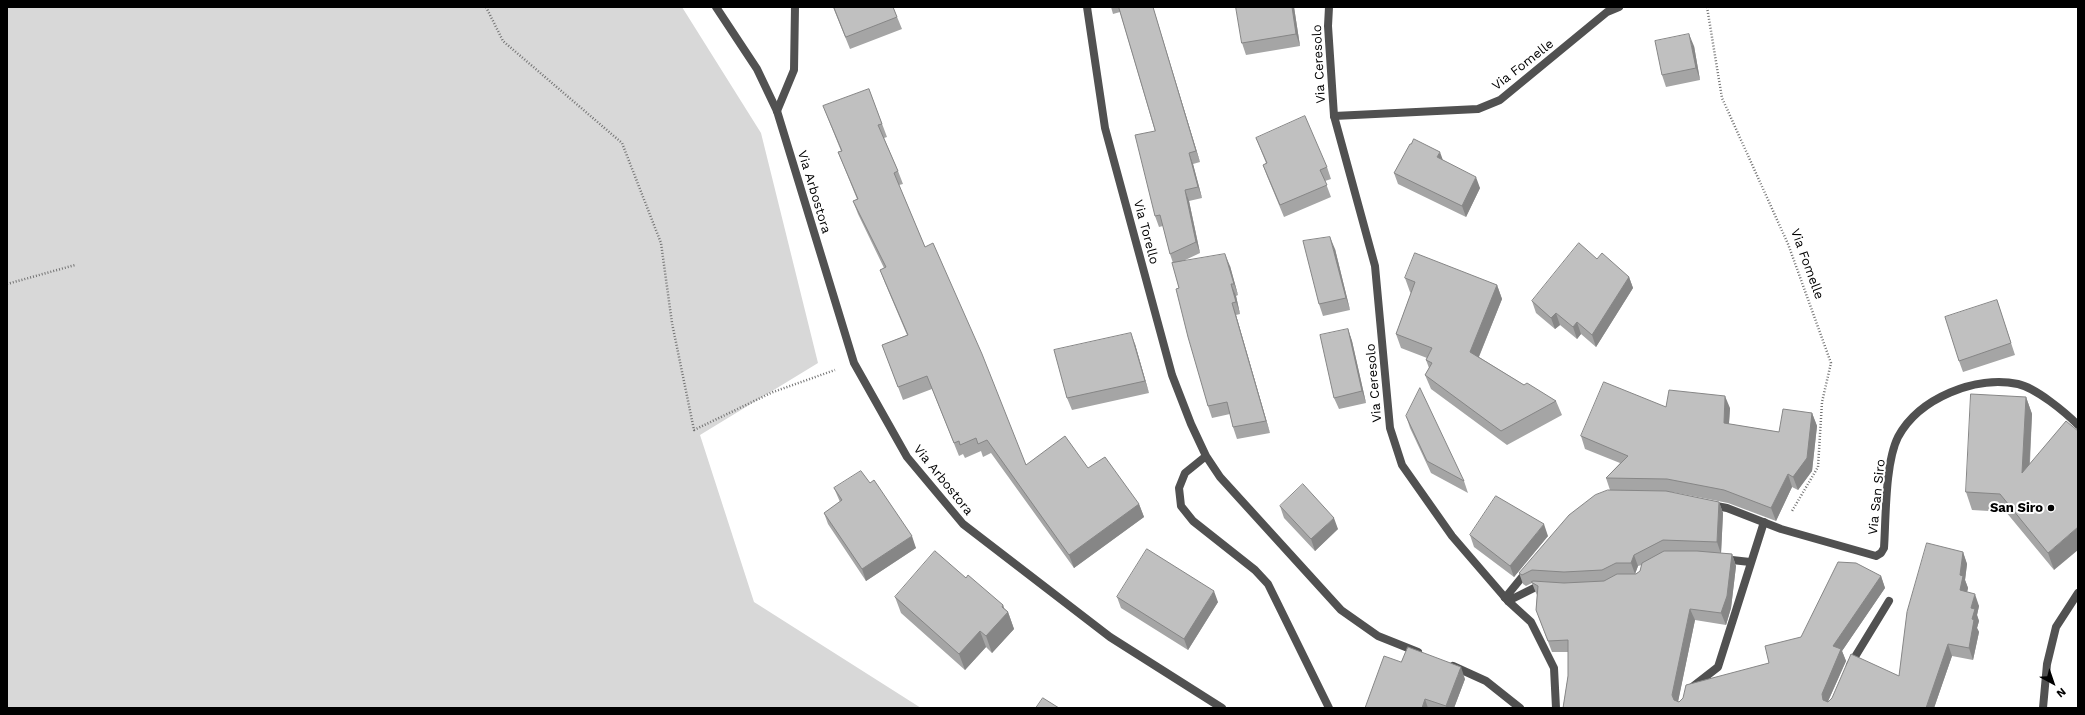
<!DOCTYPE html>
<html>
<head>
<meta charset="utf-8">
<style>
	body { margin:0 }
	#map { position:relative; width:2085px; height:715px; overflow:hidden; background:#fff; font-family:"Work Sans",sans-serif }
	canvas { display:block }
	.frame { position:absolute; inset:0; border:8px solid #000; pointer-events:none }
	.north { position:absolute; left:2033px; top:663px; width:40px; height:40px; -webkit-text-stroke:3px #fff; paint-order:stroke; rotate:140deg; font-size:11px; font-weight:700; line-height:16px; text-align:center; color:#000 }
	.north::after { content:''; display:block; margin:auto; width:14px; height:18px; background:#000; clip-path:polygon(50% 0,100% 100%,50% 72%,0 100%) }
</style>
</head>
<body>
<div id="map">
<canvas width="2085" height="715"></canvas>
<div class="frame"></div>
<div class="north">N</div>
</div>
<script>
const ctx = document.querySelector('canvas').getContext('2d');
ctx.lineJoin = 'round';
function fillPath(path, color) {
  ctx.fillStyle = color;
  ctx.fill(path, 'evenodd');
}
function stroke(path, color, width, dash) {
  ctx.strokeStyle = color;
  ctx.lineWidth = width;
  ctx.lineCap = dash ? 'butt' : 'round';
  ctx.setLineDash(dash || []);
  ctx.stroke(path);
}
function label(font, color, halo, rows, align = 'center') {
  ctx.font = font + ' "Work Sans",sans-serif';
  ctx.lineWidth = 4;
  ctx.setLineDash([]);
  ctx.textBaseline = 'middle';
  ctx.strokeStyle = halo;
  ctx.fillStyle = color;
  for (const [text, x, y, turn = 0] of rows) {
    ctx.save();
    ctx.translate(x, y);
    ctx.rotate((+turn || 0) * Math.PI / 180);
    ctx.textAlign = isNaN(turn) ? turn : align;
    if (halo) ctx.strokeText(text, 0, 0);
    ctx.fillText(text, 0, 0);
    ctx.restore();
  }
}
const green = new Path2D(`
	M 7,7 L 682,7 L 761,133 L 818,363 L 700,435 L 754,602 L 921,708 L 7,708 Z`);
const path = new Path2D(`
	M 486,7 L 503,41 L 622,143 L 661,243 L 672,323 L 694,430 L 773,392 L 835,370
	M 1707,7 L 1722,98 L 1788,244 L 1831,363 L 1822,402 L 1818,467 L 1792,511
	M 7,284 L 75,265`);
const service = new Path2D(`
	M 1334,116 L 1478,109 L 1500,100 L 1607,12 L 1619,7
	M 1711,505 L 1727,508 L 1781,529 L 1876,556 L 1881,553 L 1884,548 C 1886,518 1885,463 1898,437 C 1919,398 1976,375 2018,384 C 2036,388 2065,412 2078,425
	M 1723,559 L 1750,562
	M 1505,598 L 1527,571
	M 1508,601 L 1536,587 L 1544,587
	M 1850,665 L 1889,601`);
const minor = new Path2D(`
	M 1087,7 L 1105,128 L 1172,375 L 1191,424 L 1206,456 L 1220,477 L 1341,610 L 1378,636 L 1418,652
	M 1329,7 L 1328,26 L 1334,116 L 1375,266 L 1390,428 L 1402,465 L 1452,536 L 1508,601 L 1531,622 L 1554,668 L 1556,708
	M 777,111 L 794,70 L 795,7
	M 1206,456 L 1185,473 L 1179,488 L 1181,506 L 1193,521 L 1255,570 L 1268,584 L 1329,708
	M 1453,666 L 1486,681 L 1520,708
	M 1691,688 L 1718,667 L 1764,522`);
const tertiary = new Path2D(`
	M 716,7 L 757,69 L 777,111 L 854,363 L 907,457 L 963,524 L 1110,637 L 1222,708
	M 2043,708 L 2047,664 L 2056,627 L 2078,593`);
const wall = new Path2D(`
	M 833,7 L 893,7 L 902,29 L 850,49 Z
	M 1111,7 L 1153,7 L 1200,162 L 1193,164 L 1202,198 L 1189,201 L 1200,253 L 1181,262 L 1230,266 L 1238,295 L 1236,296 L 1240,314 L 1236,315 L 1270,433 L 1237,439 L 1233,427 L 1230,414 L 1212,418 L 1208,406 L 1179,288 L 1173,263 L 1170,254 L 1163,226 L 1159,227 L 1155,216 L 1155,131 L 1120,12 L 1113,14 Z
	M 1236,7 L 1294,7 L 1300,46 L 1246,55 L 1242,43 Z
	M 1694,46 L 1700,80 L 1666,87 L 1662,75 Z
	M 869,89 L 887,137 L 884,138 L 898,171 L 903,184 L 899,185 L 925,247 L 1026,465 L 1088,468 L 1139,504 L 1144,517 L 1074,568 L 991,453 L 983,457 L 981,451 L 965,458 L 963,454 L 959,456 L 932,389 L 903,400 L 882,345 L 907,335 L 885,283 L 880,270 L 884,268 L 858,214 L 853,201 L 857,199 L 838,152 L 841,151 L 823,106 Z
	M 1256,138 L 1327,167 L 1331,179 L 1325,181 L 1331,197 L 1284,217 L 1267,176 L 1263,165 L 1266,163 Z
	M 1443,160 L 1480,188 L 1466,217 L 1398,184 L 1394,173 Z
	M 1335,249 L 1350,310 L 1323,316 L 1319,304 Z
	M 1597,259 L 1629,277 L 1633,288 L 1596,347 L 1581,334 L 1577,339 L 1560,325 L 1555,329 L 1536,313 L 1532,301 Z
	M 1405,278 L 1497,285 L 1502,299 L 1479,357 L 1524,385 L 1556,401 L 1562,415 L 1507,445 L 1431,389 L 1425,375 L 1429,368 L 1426,360 L 1427,358 L 1401,348 L 1396,334 L 1411,293 L 1410,292 Z
	M 1997,300 L 2015,355 L 1963,372 L 1959,361 Z
	M 1348,329 L 1352,341 L 1366,403 L 1339,409 L 1334,398 Z
	M 1135,344 L 1149,393 L 1072,410 L 1067,398 Z
	M 2026,397 L 2032,414 L 2030,463 L 2054,570 L 2006,512 L 1972,510 L 1966,492 Z
	M 1666,407 L 1730,408 L 1729,424 L 1779,432 L 1812,413 L 1817,426 L 1812,471 L 1798,490 L 1792,487 L 1776,521 L 1728,503 L 1672,492 L 1667,492 L 1719,502 L 1723,513 L 1721,553 L 1732,554 L 1736,566 L 1731,608 L 1726,625 L 1695,620 L 1678,701 L 1679,702 L 1769,663 L 1801,637 L 1881,576 L 1885,588 L 1842,651 L 1846,661 L 1828,701 L 1899,676 L 1963,552 L 1967,564 L 1965,580 L 1968,588 L 1967,592 L 1979,606 L 1977,615 L 1979,621 L 1977,628 L 1979,632 L 1973,660 L 1952,656 L 1934,708 L 1563,708 L 1568,676 L 1568,652 L 1552,652 L 1536,610 L 1537,595 L 1536,593 L 1532,583 L 1526,586 L 1523,584 L 1519,573 L 1610,490 L 1606,478 L 1620,463 L 1585,449 L 1581,436 ZM 1642,565 L 1640,571 L 1635,574 L 1638,566 Z
	M 1406,416 L 1464,481 L 1468,493 L 1431,473 L 1410,428 Z
	M 870,483 L 916,548 L 866,581 L 828,524 L 824,513 L 840,502 L 834,488 Z
	M 1280,506 L 1338,529 L 1315,551 L 1284,518 Z
	M 1470,535 L 1548,536 L 1514,577 L 1474,547 Z
	M 966,578 L 1003,605 L 1004,608 L 1008,612 L 1014,629 L 992,653 L 986,647 L 965,670 L 901,613 L 895,597 Z
	M 1117,597 L 1218,602 L 1188,650 L 1121,608 Z
	M 1401,662 L 1465,679 L 1454,708 L 1365,708 Z`);
const shadedWall = new Path2D(`
	M 1153,7 L 1200,162 L 1196,151 Z
	M 1292,7 L 1294,7 L 1300,46 L 1296,34 Z
	M 1689,34 L 1694,46 L 1700,80 L 1696,68 Z
	M 1440,152 L 1444,163 L 1437,157 Z
	M 1189,153 L 1193,164 L 1202,198 L 1198,187 Z
	M 1476,177 L 1480,188 L 1466,217 L 1462,206 Z
	M 1185,190 L 1189,201 L 1200,253 L 1196,242 Z
	M 1330,237 L 1335,249 L 1350,310 L 1346,298 Z
	M 1225,254 L 1230,266 L 1238,295 L 1234,284 Z
	M 1629,277 L 1633,288 L 1596,347 L 1592,335 Z
	M 1231,284 L 1236,296 L 1240,314 L 1236,302 Z
	M 1497,285 L 1502,299 L 1475,366 L 1470,352 Z
	M 1232,303 L 1236,315 L 1270,433 L 1266,421 Z
	M 1556,313 L 1560,325 L 1555,329 L 1551,318 Z
	M 1577,322 L 1581,334 L 1577,339 L 1573,327 Z
	M 1348,329 L 1352,341 L 1366,403 L 1362,391 Z
	M 1131,333 L 1135,344 L 1149,393 L 1145,381 Z
	M 1725,396 L 1730,408 L 1728,436 L 1724,423 Z
	M 2026,397 L 2032,414 L 2028,490 L 2022,473 Z
	M 1812,413 L 1817,426 L 1812,471 L 1798,490 L 1793,477 Z
	M 1788,474 L 1792,487 L 1776,521 L 1771,508 Z
	M 1719,502 L 1723,513 L 1721,554 L 1717,542 Z
	M 1139,504 L 1144,517 L 1074,568 L 1069,555 Z
	M 1334,518 L 1338,529 L 1315,551 L 1311,539 Z
	M 1544,524 L 1548,536 L 1514,577 L 1510,566 Z
	M 2078,527 L 2078,550 L 2054,570 L 2048,553 Z
	M 912,536 L 916,548 L 866,581 L 862,569 Z
	M 1963,552 L 1967,564 L 1965,580 L 1968,588 L 1965,602 L 1960,590 L 1960,575 Z
	M 1732,554 L 1736,566 L 1731,608 L 1726,625 L 1721,613 Z
	M 1634,555 L 1638,566 L 1635,574 L 1631,563 Z
	M 1881,576 L 1885,588 L 1842,651 L 1846,661 L 1826,706 L 1823,700 L 1822,694 L 1833,646 Z
	M 1214,591 L 1218,602 L 1188,650 L 1184,639 Z
	M 1975,594 L 1979,606 L 1977,615 L 1979,621 L 1977,628 L 1979,632 L 1973,660 L 1969,648 L 1972,619 L 1971,608 Z
	M 1003,605 L 1006,615 L 1008,612 L 1014,629 L 992,653 L 986,636 Z
	M 1690,609 L 1695,620 L 1677,707 L 1674,700 L 1672,695 Z
	M 980,631 L 986,647 L 965,670 L 959,654 Z
	M 1948,644 L 1952,656 L 1934,708 L 1926,708 Z
	M 1461,667 L 1465,679 L 1454,708 L 1446,708 L 1446,706 Z
	M 1425,699 L 1428,708 L 1422,708 Z`);
const building = new Path2D(`
	M 834,7 L 893,7 L 897,17 L 846,37 Z
	M 1119,7 L 1153,7 L 1196,151 L 1189,153 L 1198,187 L 1185,190 L 1196,242 L 1170,254 L 1160,215 L 1155,216 L 1135,135 L 1155,131 Z
	M 1236,7 L 1292,7 L 1296,34 L 1242,43 Z
	M 1689,34 L 1696,68 L 1662,75 L 1655,41 Z
	M 869,89 L 882,124 L 878,125 L 898,171 L 894,173 L 925,247 L 933,243 L 982,354 L 1026,465 L 1065,436 L 1088,468 L 1105,457 L 1139,504 L 1069,555 L 987,440 L 978,444 L 976,438 L 960,445 L 959,441 L 954,443 L 927,376 L 898,387 L 882,345 L 908,335 L 880,270 L 886,267 L 853,201 L 858,199 L 838,152 L 842,151 L 823,106 Z
	M 1305,116 L 1327,167 L 1320,170 L 1327,185 L 1280,205 L 1263,165 L 1267,163 L 1256,138 Z
	M 1414,139 L 1440,152 L 1437,157 L 1476,177 L 1462,206 L 1394,173 L 1410,144 L 1411,144 Z
	M 1330,237 L 1346,298 L 1319,304 L 1303,241 Z
	M 1579,243 L 1597,259 L 1602,253 L 1629,277 L 1592,335 L 1577,322 L 1573,327 L 1556,313 L 1551,318 L 1532,301 Z
	M 1415,253 L 1497,285 L 1470,352 L 1524,385 L 1527,383 L 1556,401 L 1501,431 L 1425,375 L 1432,363 L 1426,360 L 1432,348 L 1396,334 L 1415,282 L 1405,278 Z
	M 1225,254 L 1234,284 L 1231,284 L 1236,302 L 1232,303 L 1266,421 L 1233,427 L 1227,402 L 1208,406 L 1188,337 L 1176,289 L 1179,288 L 1172,263 Z
	M 1997,300 L 2011,343 L 1959,361 L 1945,317 Z
	M 1348,329 L 1362,391 L 1334,398 L 1320,335 Z
	M 1131,333 L 1145,381 L 1067,398 L 1054,350 Z
	M 1604,382 L 1666,407 L 1669,390 L 1725,396 L 1724,423 L 1779,432 L 1783,409 L 1812,413 L 1807,458 L 1793,477 L 1788,474 L 1771,508 L 1724,490 L 1667,479 L 1606,478 L 1628,456 L 1581,436 Z
	M 1420,388 L 1464,481 L 1427,461 L 1406,416 Z
	M 1971,394 L 2026,397 L 2022,473 L 2066,421 L 2078,431 L 2078,527 L 2048,553 L 2000,494 L 1966,492 Z
	M 861,471 L 870,483 L 874,480 L 912,536 L 862,569 L 824,513 L 842,500 L 834,488 Z
	M 1303,484 L 1334,518 L 1311,539 L 1280,506 Z
	M 1608,490 L 1666,491 L 1719,502 L 1717,542 L 1663,540 L 1634,555 L 1631,563 L 1616,563 L 1602,570 L 1564,572 L 1532,570 L 1522,575 L 1519,573 L 1569,515 L 1595,495 Z
	M 1496,496 L 1544,524 L 1510,566 L 1470,535 Z
	M 1927,543 L 1963,552 L 1960,575 L 1963,576 L 1960,590 L 1975,594 L 1971,608 L 1975,609 L 1972,619 L 1974,620 L 1969,648 L 1948,644 L 1926,708 L 1563,708 L 1568,676 L 1568,640 L 1548,641 L 1536,610 L 1538,586 L 1531,582 L 1533,581 L 1564,583 L 1604,581 L 1617,574 L 1636,574 L 1640,571 L 1642,563 L 1664,551 L 1697,551 L 1732,554 L 1727,596 L 1721,613 L 1690,609 L 1672,695 L 1674,700 L 1679,702 L 1683,698 L 1686,685 L 1769,663 L 1765,646 L 1801,637 L 1838,562 L 1856,563 L 1881,576 L 1833,646 L 1841,649 L 1822,694 L 1823,700 L 1828,702 L 1832,698 L 1851,654 L 1899,676 L 1907,612 Z
	M 1147,549 L 1214,591 L 1184,639 L 1117,597 Z
	M 935,551 L 966,578 L 968,575 L 1003,605 L 1002,607 L 1008,612 L 986,636 L 980,631 L 959,654 L 895,597 Z
	M 1408,647 L 1461,667 L 1446,706 L 1425,699 L 1422,708 L 1365,708 L 1384,656 L 1401,662 Z
	M 1043,698 L 1059,708 L 1036,708 Z`);
const markers = [
	[2051,508,4,"#000"]
];
const streetNames = [
	["Via Ceresolo",1319,64,-93],
	["Via Fomelle",1523,65,-38],
	["Via Arbostora",814,192,73],
	["Via Torello",1146,232,75],
	["Via Fomelle",1807,264,70],
	["Via Ceresolo",1374,383,-95],
	["Via Arbostora",943,480,51],
	["Via San Siro",1877,497,-84]
];
const poiNames = [
	["San Siro",2043,508]
];
fillPath(green, '#d8d8d8');
stroke(path, '#737373', 2.5, [1, 2]);
stroke(service, '#515151', 8);
stroke(minor, '#515151', 8);
stroke(tertiary, '#515151', 8);
fillPath(wall, '#a5a5a5');
fillPath(shadedWall, '#868686');
fillPath(building, '#c0c0c0');
stroke(building, '#868686', 1);
for (const [x, y, r, color] of markers) {
  const dot = new Path2D();
  dot.arc(x, y, r, 0, 2 * Math.PI);
  ctx.fillStyle = color;
  ctx.fill(dot);
  stroke(dot, '#fff', 1.5);
}
label('13px', '#000', '#fff', streetNames);
label('bold 13px', '#000', '#fff', poiNames, 'right');
</script>
</body>
</html>
